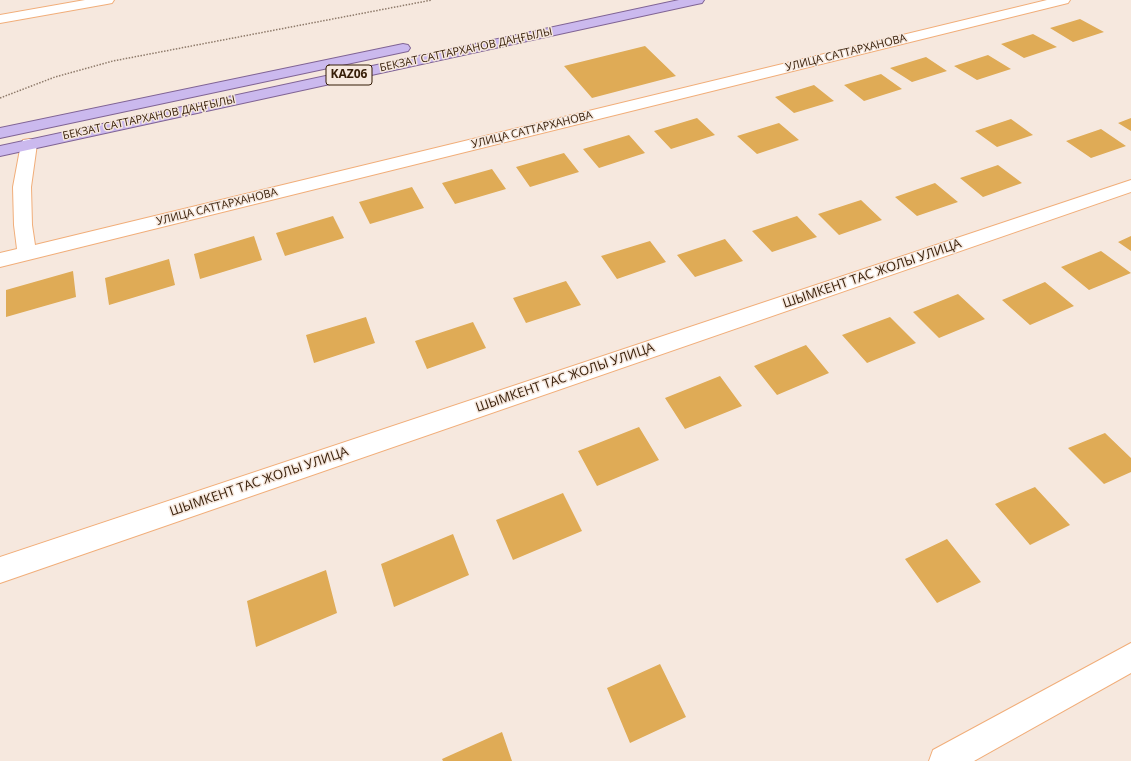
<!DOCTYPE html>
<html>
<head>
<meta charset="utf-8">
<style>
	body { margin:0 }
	canvas { display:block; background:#f6e8de }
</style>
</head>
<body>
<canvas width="1131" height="761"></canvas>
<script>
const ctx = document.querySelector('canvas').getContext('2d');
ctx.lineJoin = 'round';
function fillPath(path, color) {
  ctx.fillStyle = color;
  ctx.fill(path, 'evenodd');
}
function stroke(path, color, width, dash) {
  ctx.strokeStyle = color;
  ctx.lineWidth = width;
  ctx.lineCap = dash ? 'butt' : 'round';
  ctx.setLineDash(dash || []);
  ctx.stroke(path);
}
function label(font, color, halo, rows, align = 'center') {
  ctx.font = font + ' "Open Sans",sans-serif';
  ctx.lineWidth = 3;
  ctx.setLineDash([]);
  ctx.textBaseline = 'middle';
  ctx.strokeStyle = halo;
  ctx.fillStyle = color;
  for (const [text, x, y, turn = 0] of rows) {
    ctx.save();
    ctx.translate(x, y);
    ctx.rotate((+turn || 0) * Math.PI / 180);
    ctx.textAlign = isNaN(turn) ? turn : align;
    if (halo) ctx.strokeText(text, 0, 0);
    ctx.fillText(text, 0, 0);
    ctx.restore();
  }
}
const building = new Path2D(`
	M 1080,19 L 1104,32 L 1073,42 L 1050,28 Z
	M 1033,34 L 1057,47 L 1024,58 L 1001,44 Z
	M 645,46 L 676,76 L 592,98 L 564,66 Z
	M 988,55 L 1011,69 L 977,80 L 954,66 Z
	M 926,57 L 947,71 L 912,82 L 890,68 Z
	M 881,74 L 902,89 L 864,101 L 844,85 Z
	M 814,85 L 834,101 L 794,113 L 775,97 Z
	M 697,118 L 715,135 L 671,149 L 654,131 Z
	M 1131,118 L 1131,131 L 1118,123 Z
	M 1011,119 L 1033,135 L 997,147 L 975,131 Z
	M 779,123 L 799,140 L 757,154 L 737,136 Z
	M 1101,129 L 1126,146 L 1091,158 L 1066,141 Z
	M 629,135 L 645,153 L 599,168 L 583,149 Z
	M 564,153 L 579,172 L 530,187 L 516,167 Z
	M 998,165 L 1022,183 L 983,197 L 960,178 Z
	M 492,169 L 506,189 L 455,204 L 442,183 Z
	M 935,183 L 958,202 L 917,216 L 895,197 Z
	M 412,187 L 424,208 L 370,224 L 359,202 Z
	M 861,200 L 882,220 L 839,235 L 818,214 Z
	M 333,216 L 344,238 L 285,256 L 276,233 Z
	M 797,216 L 817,237 L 772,252 L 752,231 Z
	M 254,236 L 262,260 L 200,279 L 194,254 Z
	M 1131,236 L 1131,251 L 1118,242 Z
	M 725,239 L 743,261 L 695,277 L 677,255 Z
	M 650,241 L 666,262 L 617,279 L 601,256 Z
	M 1101,251 L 1131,273 L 1089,290 L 1061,267 Z
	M 169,259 L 175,285 L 109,305 L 105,278 Z
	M 73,271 L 76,297 L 6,317 L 6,290 Z
	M 566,281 L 581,305 L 526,323 L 513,298 Z
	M 1045,282 L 1074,306 L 1030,325 L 1002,300 Z
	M 958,294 L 985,319 L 939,338 L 913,312 Z
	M 366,317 L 375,343 L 314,363 L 306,335 Z
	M 890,317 L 916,343 L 867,363 L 842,335 Z
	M 473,322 L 486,348 L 427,369 L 415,341 Z
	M 806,345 L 829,373 L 777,395 L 754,366 Z
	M 720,376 L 742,406 L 685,429 L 665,398 Z
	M 639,427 L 659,460 L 597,486 L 578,451 Z
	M 1105,433 L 1131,458 L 1131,472 L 1104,484 L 1068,448 Z
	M 1035,487 L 1070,525 L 1030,545 L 995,504 Z
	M 563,493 L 582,531 L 513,560 L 496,520 Z
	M 453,534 L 469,575 L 394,607 L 381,564 Z
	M 947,539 L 981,582 L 937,603 L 905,559 Z
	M 326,570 L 337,613 L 256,647 L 247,601 Z
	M 660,664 L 686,717 L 630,743 L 607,688 Z
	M 502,732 L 512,761 L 443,761 L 442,759 Z`);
const path = new Path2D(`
	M 0,98 L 55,77 L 113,61 L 432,0`);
const street = new Path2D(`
	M 85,0 L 114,0 L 112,3 L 107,4 L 0,23 L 0,15 Z
	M 1047,0 L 1070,0 L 1068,3 L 0,267 L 0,253 L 17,249 L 14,225 L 13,187 L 21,144 L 23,140 L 29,139 L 35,140 L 37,144 L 31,187 L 32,225 L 35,245 Z
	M 1131,180 L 1131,192 L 0,583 L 0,557 Z
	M 1131,643 L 1131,673 L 974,761 L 929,761 L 933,750 Z`);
const primary = new Path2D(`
	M 679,0 L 704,0 L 702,3 L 697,4 L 0,156 L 0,146 Z
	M 403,44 L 408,45 L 410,48 L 408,51 L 0,138 L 0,128 Z`);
const farStreetnames = [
	["БЕКЗАТ САТТАРХАНОВ ДАҢҒЫЛЫ",466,50,-12],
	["УЛИЦА САТТАРХАНОВА",846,53,-14],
	["БЕКЗАТ САТТАРХАНОВ ДАҢҒЫЛЫ",149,118,-12],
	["УЛИЦА САТТАРХАНОВА",532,130,-14],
	["УЛИЦА САТТАРХАНОВА",217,207,-14]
];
const shields = [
	[349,75,46]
];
const shieldNames = [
	["KАZ06",349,75]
];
const streetNames = [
	["ШЫМКЕНТ ТАС ЖОЛЫ УЛИЦА",872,274,-19],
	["ШЫМКЕНТ ТАС ЖОЛЫ УЛИЦА",565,378,-19],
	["ШЫМКЕНТ ТАС ЖОЛЫ УЛИЦА",259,482,-19]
];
fillPath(building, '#dfab56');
stroke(street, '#f1ae7a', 2);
stroke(primary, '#806495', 2);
stroke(path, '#8e7a6a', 1.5, [1.5, 1.5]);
fillPath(street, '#fff');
fillPath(primary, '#cbb9ee');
label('11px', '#351c06', '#f6e8de', farStreetnames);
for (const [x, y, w] of shields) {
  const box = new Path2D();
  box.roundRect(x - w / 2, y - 10, w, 20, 3);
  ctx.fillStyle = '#f6e8de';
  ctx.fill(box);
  stroke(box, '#351c06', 1);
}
label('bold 12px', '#351c06', null, shieldNames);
label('13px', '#351c06', '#f6e8de', streetNames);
</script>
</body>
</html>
